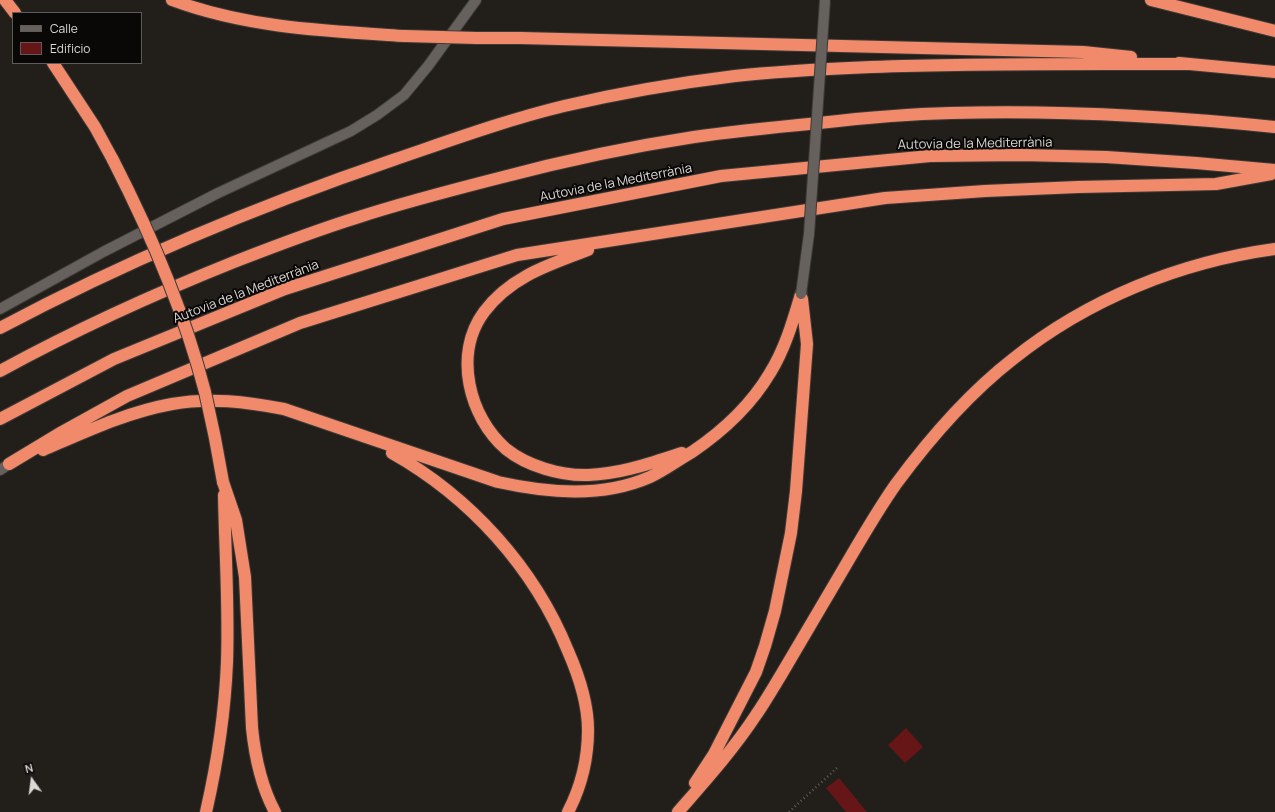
<!DOCTYPE html>
<html>
<head>
<meta charset="utf-8">
<style>
	body { margin:0 }
	#map { position:relative; width:1275px; height:812px; overflow:hidden; background:#221e1a; font-family:Manrope,sans-serif }
	canvas { display:block }
	.legend { position:absolute; left:12px; top:12px; width:130px; height:52px; box-sizing:border-box; background:#0a0807; border:1px solid #5e5b5a; margin:0; padding:5px 7px; list-style:none; font-size:12px; color:#dbd8d6 }
	.legend li { display:flex; align-items:center; gap:8px; height:20px }
	.legend b { width:20px; border:1px solid #5e5b5a }
	.north { position:absolute; left:12px; top:760px; width:40px; height:40px; -webkit-text-stroke:3px #0a0807; paint-order:stroke; rotate:346deg; font-size:11px; font-weight:700; line-height:16px; text-align:center; color:#dbd8d6 }
	.north::after { content:''; display:block; margin:auto; width:14px; height:18px; background:#dbd8d6; clip-path:polygon(50% 0,100% 100%,50% 72%,0 100%) }
</style>
</head>
<body>
<div id="map">
<canvas width="1275" height="812"></canvas>
<ul class="legend">
<li><b style="height:5px;background:#66615c"></b>Calle</li>
<li><b style="height:11px;background:#671617"></b>Edificio</li>
</ul>
<div class="north">N</div>
</div>
<script>
const ctx = document.querySelector('canvas').getContext('2d');
ctx.lineJoin = 'round';
function fillPath(path, color) {
  ctx.fillStyle = color;
  ctx.fill(path, 'evenodd');
}
function stroke(path, color, width, dash) {
  ctx.strokeStyle = color;
  ctx.lineWidth = width;
  ctx.lineCap = dash ? 'butt' : 'round';
  ctx.setLineDash(dash || []);
  ctx.stroke(path);
}
function label(font, color, halo, rows, align = 'center') {
  ctx.font = font + ' Manrope,sans-serif';
  ctx.lineWidth = 4;
  ctx.setLineDash([]);
  ctx.textBaseline = 'middle';
  ctx.strokeStyle = halo;
  ctx.fillStyle = color;
  for (const [text, x, y, turn = 0] of rows) {
    ctx.save();
    ctx.translate(x, y);
    ctx.rotate((+turn || 0) * Math.PI / 180);
    ctx.textAlign = isNaN(turn) ? turn : align;
    if (halo) ctx.strokeText(text, 0, 0);
    ctx.fillText(text, 0, 0);
    ctx.restore();
  }
}
const building = new Path2D(`
	M 906,728 L 923,747 L 905,763 L 888,745 Z
	M 839,778 L 867,812 L 846,812 L 826,788 Z`);
const path = new Path2D(`
	M 789,812 L 838,767`);
const minor = new Path2D(`
	M 0,309 L 103,252 L 218,193 L 351,131 L 377,115 L 404,95 L 428,66 L 476,0
	M 0,470 L 9,464`);
const highway = new Path2D(`
	M 5,0 L 15,13
	M 172,0 C 247,28 326,31 405,36
	M 1151,0 L 1275,31
	M 477,38 L 520,38 L 1083,52 L 1131,57
	M 53,63 L 95,127 L 113,160
	M 1179,63 L 1275,72
	M 588,250 C 548,265 510,277 484,312 C 453,354 469,417 506,449 C 527,466 561,476 588,475 C 621,474 651,463 682,453
	M 0,328 C 126,261 258,206 393,160 C 449,141 506,120 564,106 C 620,93 677,83 735,76 C 780,71 825,69 871,67 C 976,63 1082,64 1187,64
	M 0,371 C 75,330 154,294 234,262 C 275,246 317,230 359,217 C 405,202 452,190 499,178 C 563,161 628,147 694,137 C 735,131 777,127 819,123 C 863,118 907,114 951,113 C 1059,110 1167,116 1275,127
	M 0,419 L 114,359 L 285,289 L 503,219 L 721,176 L 930,156 L 1021,155 L 1106,157 L 1196,163 L 1275,170
	M 43,450 C 85,432 127,412 172,404 C 210,397 247,402 284,409 L 498,482 C 548,493 602,498 650,477 C 665,470 678,460 692,452 C 723,431 751,405 770,373 C 785,349 793,321 801,294
	M 392,453 C 470,497 534,567 568,651 C 579,676 588,702 588,730 C 588,758 581,787 568,812
	M 9,464 L 62,432 L 127,396 L 300,323 L 517,255 L 885,198 L 985,191 L 1078,187 L 1216,184 L 1271,174
	M 223,482 L 236,520 L 245,577 L 252,728 C 255,757 261,786 275,812
	M 695,783 L 714,754 L 756,672 L 765,646 L 775,611 L 791,533 L 796,491 L 807,344 L 802,299
	M 206,812 C 217,764 225,711 227,662 C 229,606 225,550 224,495
	M 678,812 C 705,781 733,750 756,715 C 765,702 773,688 781,675 C 802,639 823,604 844,568 C 861,539 877,511 896,484 C 930,438 968,394 1013,359 C 1088,299 1180,262 1275,249`);
const minorBridge = new Path2D(`
	M 801,294 L 809,234 L 825,0`);
const highwayBridge = new Path2D(`
	M 405,36 L 477,38
	M 113,160 C 151,234 184,311 205,392 C 212,422 218,452 223,482`);
const streetNames = [
	["Autovia de la Mediterrània",975,144,-1],
	["Autovia de la Mediterrània",616,183,-11],
	["Autovia de la Mediterrània",246,292,-21]
];
fillPath(building, '#671617');
stroke(minor, '#3e3a37', 12);
stroke(highway, '#3e3a37', 14);
stroke(path, '#605d59', 2.5, [1, 3]);
stroke(minor, '#66615c', 10);
stroke(highway, '#f18a6b', 12);
stroke(minorBridge, '#3e3a37', 12, []);
stroke(highwayBridge, '#3e3a37', 14, []);
stroke(minorBridge, '#66615c', 10);
stroke(highwayBridge, '#f18a6b', 12);
label('13px', '#dbd8d6', '#0a0807', streetNames);
</script>
</body>
</html>
